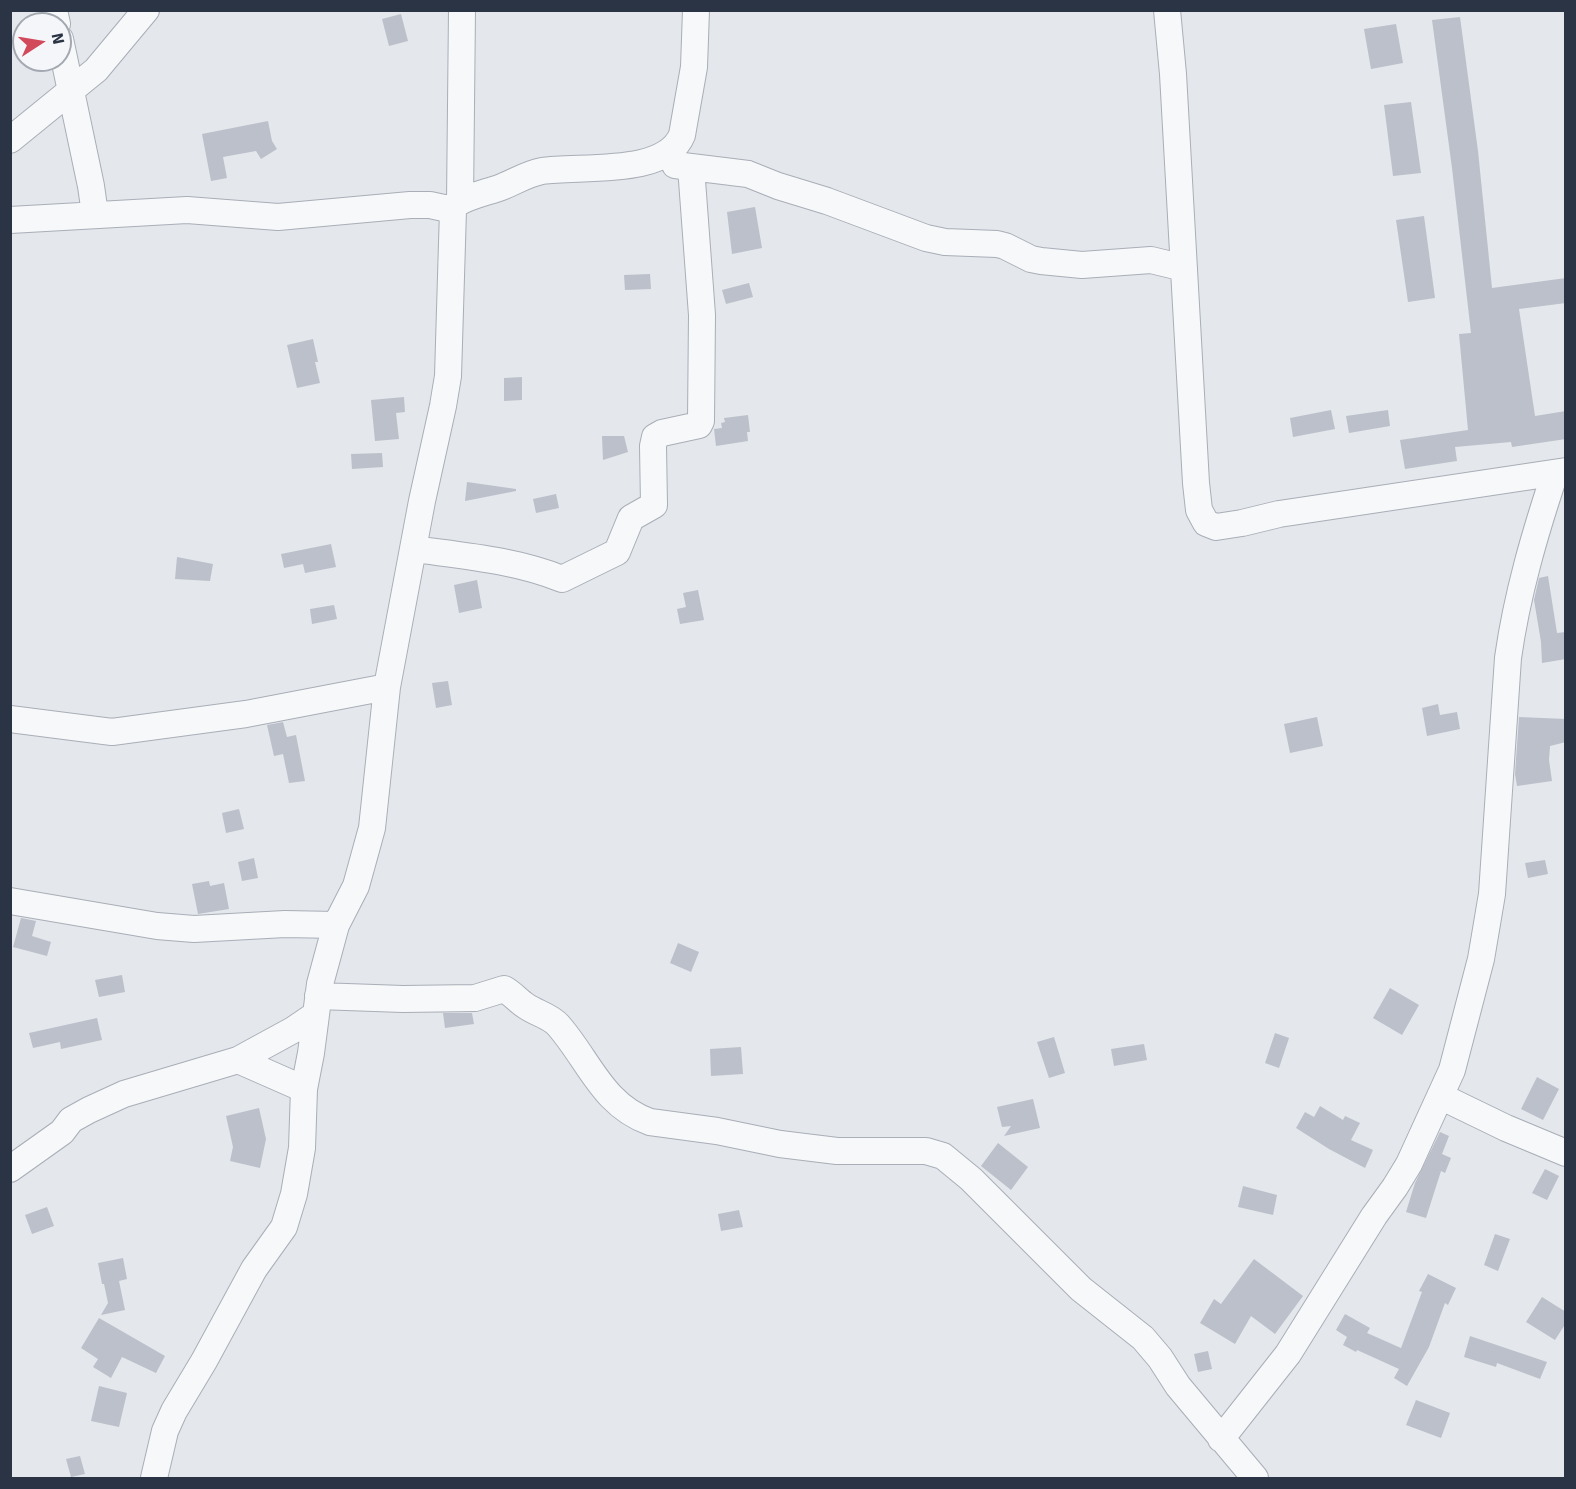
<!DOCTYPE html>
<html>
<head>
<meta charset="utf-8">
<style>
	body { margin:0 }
	#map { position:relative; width:1576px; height:1489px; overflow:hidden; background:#e4e7ec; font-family:Signika,sans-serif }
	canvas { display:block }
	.frame { position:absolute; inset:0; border:12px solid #2b3445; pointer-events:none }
	.north { position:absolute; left:12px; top:12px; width:60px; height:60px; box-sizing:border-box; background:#f4f6f9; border:2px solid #a4a8b1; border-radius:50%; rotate:78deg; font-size:16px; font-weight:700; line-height:24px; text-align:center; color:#2b3445 }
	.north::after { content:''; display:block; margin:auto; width:21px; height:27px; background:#d1495b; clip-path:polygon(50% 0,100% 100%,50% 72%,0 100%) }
</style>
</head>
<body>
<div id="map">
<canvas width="1576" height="1489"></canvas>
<div class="frame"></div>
<div class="north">N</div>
</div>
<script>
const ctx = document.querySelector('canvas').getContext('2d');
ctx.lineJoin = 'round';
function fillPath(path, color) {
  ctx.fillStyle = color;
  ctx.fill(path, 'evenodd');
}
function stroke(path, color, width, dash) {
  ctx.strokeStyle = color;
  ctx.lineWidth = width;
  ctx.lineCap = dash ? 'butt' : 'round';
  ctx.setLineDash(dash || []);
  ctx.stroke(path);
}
const building = new Path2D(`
	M 401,14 L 408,41 L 389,46 L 382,19 Z
	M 1460,17 L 1478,151 L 1492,288 L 1566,278 L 1566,303 L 1519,309 L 1535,416 L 1566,411 L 1566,439 L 1512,447 L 1511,442 L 1455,447 L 1457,461 L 1405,469 L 1400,440 L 1468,430 L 1459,334 L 1471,333 L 1452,168 L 1432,20 Z
	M 1396,24 L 1403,63 L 1371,69 L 1364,29 Z
	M 1411,102 L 1421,173 L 1393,176 L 1384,105 Z
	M 268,121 L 272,141 L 277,149 L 261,159 L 256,151 L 223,157 L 227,178 L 211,181 L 202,134 Z
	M 755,207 L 762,248 L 732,254 L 727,212 Z
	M 1424,216 L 1435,298 L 1408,302 L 1396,220 Z
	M 650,274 L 651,289 L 625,290 L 624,275 Z
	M 749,283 L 753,297 L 726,304 L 722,290 Z
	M 313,339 L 318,362 L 315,362 L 320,383 L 297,388 L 287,345 Z
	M 522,377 L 522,400 L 504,401 L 504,378 Z
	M 404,397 L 405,412 L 396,413 L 399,439 L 375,441 L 371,400 Z
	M 1331,410 L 1335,429 L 1293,437 L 1290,418 Z
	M 1388,410 L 1390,426 L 1349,433 L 1346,416 Z
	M 748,415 L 750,432 L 747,432 L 748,441 L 716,446 L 714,429 L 722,428 L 721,423 L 725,422 L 724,418 Z
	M 602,436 L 624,436 L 628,452 L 603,460 Z
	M 382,453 L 383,467 L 352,469 L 351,454 Z
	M 467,482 L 516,489 L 516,491 L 465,501 Z
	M 556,494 L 559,508 L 536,513 L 533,499 Z
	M 331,544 L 336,567 L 305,573 L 303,564 L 284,568 L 281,554 Z
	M 177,557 L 213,564 L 210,581 L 175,579 Z
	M 1548,576 L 1557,633 L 1566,632 L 1566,659 L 1542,663 L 1541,642 L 1534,600 L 1539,578 Z
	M 477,580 L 482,608 L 459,613 L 454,585 Z
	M 698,590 L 704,620 L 680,624 L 677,609 L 686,607 L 683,593 Z
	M 334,605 L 337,619 L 312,624 L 310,609 Z
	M 448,681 L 452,705 L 436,708 L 432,683 Z
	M 1438,704 L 1440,715 L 1457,712 L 1460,729 L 1427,736 L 1422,708 Z
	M 1317,717 L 1323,746 L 1290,753 L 1284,724 Z
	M 1519,717 L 1566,719 L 1566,742 L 1550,746 L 1549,760 L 1552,781 L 1517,786 L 1515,774 Z
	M 283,722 L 287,737 L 296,735 L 305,781 L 289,783 L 283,754 L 274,756 L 267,725 Z
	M 239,809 L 244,829 L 226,833 L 222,813 Z
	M 254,858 L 258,878 L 242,881 L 238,862 Z
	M 1545,860 L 1548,874 L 1528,878 L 1525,863 Z
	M 209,881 L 210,886 L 224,883 L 229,909 L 198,914 L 192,884 Z
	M 21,918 L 36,921 L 32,936 L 51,942 L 47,956 L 13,947 Z
	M 678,943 L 699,952 L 691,972 L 670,963 Z
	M 122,975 L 125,992 L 99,997 L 95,980 Z
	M 1390,988 L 1419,1005 L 1402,1035 L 1373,1018 Z
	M 443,1013 L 472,1013 L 474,1024 L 445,1028 Z
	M 97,1018 L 102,1040 L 61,1049 L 60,1042 L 33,1048 L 29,1033 Z
	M 1275,1033 L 1289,1038 L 1279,1068 L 1265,1063 Z
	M 1054,1037 L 1065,1073 L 1049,1078 L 1037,1042 Z
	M 1144,1044 L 1147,1060 L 1114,1066 L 1111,1049 Z
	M 741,1047 L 743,1074 L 711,1076 L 710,1049 Z
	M 1537,1077 L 1559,1089 L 1543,1120 L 1521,1109 Z
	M 1033,1099 L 1040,1128 L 1004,1136 L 1011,1126 L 1002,1127 L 997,1107 Z
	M 1320,1106 L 1343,1120 L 1345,1116 L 1360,1123 L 1351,1140 L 1373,1150 L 1365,1168 L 1329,1149 L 1296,1128 L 1305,1112 L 1314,1117 Z
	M 259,1108 L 266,1139 L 260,1168 L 230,1161 L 233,1147 L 226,1116 Z
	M 1440,1132 L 1449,1136 L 1442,1154 L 1451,1158 L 1445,1173 L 1441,1171 L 1426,1218 L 1406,1212 L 1415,1183 Z
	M 998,1143 L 1028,1167 L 1011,1190 L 981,1166 Z
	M 1545,1169 L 1559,1176 L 1547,1200 L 1532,1193 Z
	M 1243,1186 L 1277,1195 L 1273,1215 L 1238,1207 Z
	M 47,1207 L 54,1226 L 32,1234 L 25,1215 Z
	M 739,1210 L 743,1227 L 721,1231 L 718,1214 Z
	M 1495,1234 L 1510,1239 L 1498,1271 L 1484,1265 Z
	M 123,1258 L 127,1279 L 119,1281 L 125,1310 L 101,1315 L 108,1303 L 104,1284 L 102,1284 L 98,1263 Z
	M 1254,1259 L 1303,1296 L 1275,1334 L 1251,1316 L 1235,1344 L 1200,1323 L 1214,1299 L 1221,1304 Z
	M 1428,1274 L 1456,1288 L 1448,1305 L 1445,1303 L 1429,1347 L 1407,1386 L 1394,1378 L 1399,1369 L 1357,1350 L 1356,1352 L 1343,1345 L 1347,1337 L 1336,1330 L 1345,1314 L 1370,1328 L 1367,1333 L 1401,1348 L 1422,1292 L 1419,1291 Z
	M 1542,1297 L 1566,1312 L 1566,1323 L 1555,1340 L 1526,1322 Z
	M 99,1318 L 165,1356 L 156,1373 L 122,1357 L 111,1378 L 93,1367 L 98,1359 L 81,1348 Z
	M 1470,1336 L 1547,1362 L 1540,1379 L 1497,1363 L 1496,1367 L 1464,1357 Z
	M 1208,1351 L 1212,1369 L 1198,1372 L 1194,1354 Z
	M 99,1386 L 127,1393 L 119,1427 L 91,1421 Z
	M 1416,1400 L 1450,1413 L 1441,1438 L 1406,1425 Z
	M 80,1456 L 85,1474 L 71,1477 L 66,1459 Z`);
const minor = new Path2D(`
	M 54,10 L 57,24
	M 1167,10 L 1173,74 L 1196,483 L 1199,510 L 1206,523 L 1216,527 L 1242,523 L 1279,514 L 1566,471
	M 60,39 L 91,186 L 95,214
	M 10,140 L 96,70 L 146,10
	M 675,165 L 748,174 L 778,186 L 827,201 L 926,238 L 945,242 L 997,244 L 1005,246 L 1031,259 L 1041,261 L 1082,265 L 1151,260 L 1184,268
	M 460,201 L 462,10
	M 10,220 L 187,210 L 278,217 L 410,205 L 430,205 L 453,210
	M 414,549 C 464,556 515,560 562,579 L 617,552 L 631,518 L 654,505 L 653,446 L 655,437 L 662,433 L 699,425 L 701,421 L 702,315 L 691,167
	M 10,719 L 112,732 L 246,714 L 387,687
	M 10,901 L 157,926 L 194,929 L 285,924 L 336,925
	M 318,996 L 403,999 L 475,998 L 504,989 C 512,993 518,1001 526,1006 C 536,1013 550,1016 558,1025 C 589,1060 602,1105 650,1122 L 717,1131 L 780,1144 L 837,1151 L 926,1151 L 943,1156 L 971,1179 L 1081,1289 L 1143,1338 L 1160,1358 L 1178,1386 L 1255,1478
	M 238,1060 L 304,1089
	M 1440,1096 L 1506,1128 L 1566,1153
	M 10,1169 L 62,1132 L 71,1120 L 89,1110 L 124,1094 L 238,1060 L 293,1030 L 315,1015
	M 1221,1439 L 1288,1354 L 1374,1216 L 1395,1187 L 1409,1164 L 1452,1070 L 1481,959 L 1492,894 L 1508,658 C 1517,594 1535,533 1555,473
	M 154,1478 L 165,1431 L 174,1411 L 204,1361 L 254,1269 L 284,1227 L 294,1194 L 302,1148 L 304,1089 L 311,1053 L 320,984 L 336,925 L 356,886 L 372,828 L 387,687 L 422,501 L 443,406 L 448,376 L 453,210 L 456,204 C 469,196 484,193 499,188 C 513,183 526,174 542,171 C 579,165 665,177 682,135 L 694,67 L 696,10`);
fillPath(building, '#bbc0ca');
stroke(minor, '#a9aeb7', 28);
stroke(minor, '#f7f8fa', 26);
</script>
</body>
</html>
